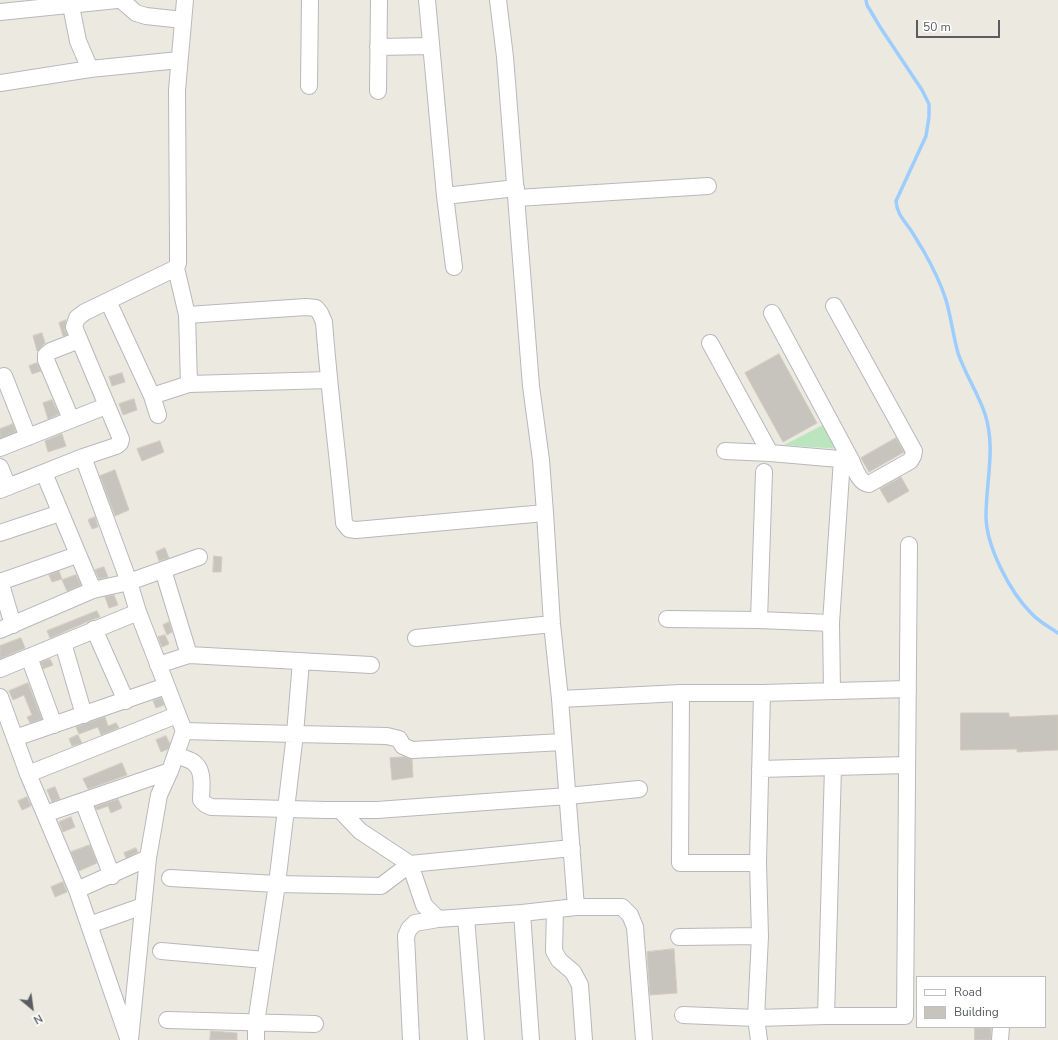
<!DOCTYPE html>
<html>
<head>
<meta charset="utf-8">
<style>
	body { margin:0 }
	#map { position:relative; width:1058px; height:1040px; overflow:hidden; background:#eceae0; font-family:"Nunito Sans",sans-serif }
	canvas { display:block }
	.legend { position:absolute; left:916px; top:976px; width:130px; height:52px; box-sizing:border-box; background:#fff; border:1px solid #bdbec0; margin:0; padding:5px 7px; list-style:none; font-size:12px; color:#595c61 }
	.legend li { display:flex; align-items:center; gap:8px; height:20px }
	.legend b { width:20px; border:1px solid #bdbec0 }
	.north { position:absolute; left:12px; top:988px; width:40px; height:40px; -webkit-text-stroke:3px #fff; paint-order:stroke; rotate:151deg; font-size:11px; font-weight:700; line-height:16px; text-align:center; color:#595c61 }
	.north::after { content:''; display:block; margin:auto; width:14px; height:18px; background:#595c61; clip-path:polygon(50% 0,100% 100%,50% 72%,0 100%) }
	.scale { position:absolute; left:916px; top:20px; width:84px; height:18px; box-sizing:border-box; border:2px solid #595c61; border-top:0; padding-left:5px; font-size:12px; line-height:14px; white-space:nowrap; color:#595c61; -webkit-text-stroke:3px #fff; paint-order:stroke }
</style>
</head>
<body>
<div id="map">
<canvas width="1058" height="1040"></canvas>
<ul class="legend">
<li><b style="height:5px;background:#fff"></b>Road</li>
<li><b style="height:11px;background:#c7c4bd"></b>Building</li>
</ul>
<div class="north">N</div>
<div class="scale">50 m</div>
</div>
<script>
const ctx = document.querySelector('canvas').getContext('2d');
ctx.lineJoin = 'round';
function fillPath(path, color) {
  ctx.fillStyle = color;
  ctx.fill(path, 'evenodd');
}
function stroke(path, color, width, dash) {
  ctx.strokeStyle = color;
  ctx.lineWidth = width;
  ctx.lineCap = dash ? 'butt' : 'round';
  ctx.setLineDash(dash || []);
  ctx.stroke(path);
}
const green = new Path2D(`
	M 825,424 L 840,449 L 784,445 Z`);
const stream = new Path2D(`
	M 866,0 L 867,5 L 880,27 L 922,90 L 929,104 L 929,117 L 926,136 L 896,201 C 897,215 905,221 912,232 C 916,238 919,244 923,250 C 931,264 941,284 946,300 C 951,317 953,335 958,353 C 965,374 978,393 985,414 C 996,448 986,481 986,516 C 986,546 1010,592 1031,613 C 1038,621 1049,627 1058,633`);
const building = new Path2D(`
	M 66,320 L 65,330 L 67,335 L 63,336 L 59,323 Z
	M 42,333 L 45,343 L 37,351 L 33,336 Z
	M 779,354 L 817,423 L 783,442 L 745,373 Z
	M 37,363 L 41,371 L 32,374 L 29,366 Z
	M 122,373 L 125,382 L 112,386 L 109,377 Z
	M 134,399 L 137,410 L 123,415 L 119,404 Z
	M 52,400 L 59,414 L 48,419 L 43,403 Z
	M 13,424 L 16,432 L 0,438 L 0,429 Z
	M 62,434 L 66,446 L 48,452 L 45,441 Z
	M 896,438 L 904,452 L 869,472 L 861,458 Z
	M 160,441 L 164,452 L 142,461 L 137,449 Z
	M 115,470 L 129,510 L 115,516 L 100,476 Z
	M 901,477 L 909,491 L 888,503 L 880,489 Z
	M 95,517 L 98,527 L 92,529 L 88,520 Z
	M 165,548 L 169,558 L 159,561 L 156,552 Z
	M 214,556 L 222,557 L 221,572 L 213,572 Z
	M 104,567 L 108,577 L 99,579 L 95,570 Z
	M 59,571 L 62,579 L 52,582 L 49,575 Z
	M 76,575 L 81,585 L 67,591 L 62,580 Z
	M 114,595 L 118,605 L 109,608 L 105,597 Z
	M 97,611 L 100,617 L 91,620 L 50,638 L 47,631 Z
	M 169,622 L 172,632 L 167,635 L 163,625 Z
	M 165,635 L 169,644 L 162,647 L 158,637 Z
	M 21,638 L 25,648 L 0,659 L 0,646 Z
	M 50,659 L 53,665 L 43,669 L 41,662 Z
	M 28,683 L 42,719 L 30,723 L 27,717 L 32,715 L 24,695 L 13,700 L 9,691 Z
	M 161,698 L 164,705 L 156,708 L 153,701 Z
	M 961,713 L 1009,713 L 1009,717 L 1058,715 L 1058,750 L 1017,752 L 1017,749 L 961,750 Z
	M 105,717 L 108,726 L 116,723 L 119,728 L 101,735 L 98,727 L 79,734 L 76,727 Z
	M 78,735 L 82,743 L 72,746 L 69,739 Z
	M 166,736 L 170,744 L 168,749 L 161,752 L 156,740 Z
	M 404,757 L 412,759 L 413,777 L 392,780 L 390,758 Z
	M 122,763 L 127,775 L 88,789 L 83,779 Z
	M 55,787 L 60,799 L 52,802 L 47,790 Z
	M 27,797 L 31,806 L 22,810 L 18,801 Z
	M 118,799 L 122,808 L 111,813 L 108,806 L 97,810 L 95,807 Z
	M 71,817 L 75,827 L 63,832 L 59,822 Z
	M 90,845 L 97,863 L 79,871 L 71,852 Z
	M 136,848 L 138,852 L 126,858 L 124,853 Z
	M 63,882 L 67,892 L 55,897 L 51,887 Z
	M 674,949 L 677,993 L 650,995 L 647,952 Z
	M 975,1028 L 991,1028 L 991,1040 L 975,1040 Z
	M 211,1031 L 237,1033 L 237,1040 L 210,1040 Z`);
const minor = new Path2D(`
	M 121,0 L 136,13 L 146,16 L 183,20
	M 185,0 L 177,90 L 178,245 L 178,263 L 176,268 L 187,315 L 306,307 L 316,308 L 320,313 L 324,322 C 329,389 338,456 344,523 L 349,529 L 356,530 L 545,513
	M 427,0 L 445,196 L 454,267
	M 498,0 L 505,57 L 531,386 L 541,460 L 545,513 L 552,624 L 560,699 L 576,907 L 622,907 L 630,915 L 635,927 L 644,1040
	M 0,12 L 117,0
	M 378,47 L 431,46
	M 90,69 L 179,60
	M 0,83 L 90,69 L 78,41 L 71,6
	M 309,86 L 310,0
	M 378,91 L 379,0
	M 445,196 L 516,188
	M 517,198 L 708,186
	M 108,301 L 152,396 L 158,415
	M 772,313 L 851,460
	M 187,315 L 189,384
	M 710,343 L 770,453
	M 4,376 L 28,437
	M 152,396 L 189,384 L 329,380
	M 71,419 L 46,360 L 46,355 L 51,351 L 79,340
	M 0,448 L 106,406
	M 725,451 L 770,453 L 851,460 C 855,469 859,483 869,484 L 910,461 L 913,456 L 914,451 L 834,306
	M 83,457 L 129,582 L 138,612 L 184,731 L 170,771 L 159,795 L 148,858 L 130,1040
	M 0,467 L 8,487
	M 44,473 L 93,590
	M 0,490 L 83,457 L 116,446 L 120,443 L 121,439 L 74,327 L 77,318 L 85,312 L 176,268
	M 0,533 L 60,513
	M 163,570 L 189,655
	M 0,581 L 13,625
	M 0,582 L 77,555
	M 667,619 L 759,620 L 831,623
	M 759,620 L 764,472
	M 94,629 L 126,701
	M 0,630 L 93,590 L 129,582 L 199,557
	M 416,638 L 552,624
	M 63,643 L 84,715
	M 29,657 L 54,725
	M 301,661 L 295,734 L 387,736 L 399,739 L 403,746 L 412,750 L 563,742
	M 158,665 L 189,655 L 371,665
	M 0,669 L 138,612
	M 832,690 L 831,623 L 842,459
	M 681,693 L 680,863 L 758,863
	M 0,697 L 28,774 L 77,890 L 128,1038
	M 560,699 L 681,693 L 762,693 L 908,689
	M 184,731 L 295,734 L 277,884 L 256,1023 L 256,1040
	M 15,738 L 166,686
	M 176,755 C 181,757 188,759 193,762 C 205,770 201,788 201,800 L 205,804 L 211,807 L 326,810 L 377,810 L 568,796 L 639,789
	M 760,769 L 907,765
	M 28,774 L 177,715
	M 83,801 L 112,876
	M 340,810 L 360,831 L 410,864 L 424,905 L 438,919
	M 45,814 L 170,771
	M 170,878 L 277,884 L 381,886 L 410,864 L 572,848
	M 77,890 L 148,858
	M 555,910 L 554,951 L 559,960 L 573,972 L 580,985 L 584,1040
	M 522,913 L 531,1040
	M 466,917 L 476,1040
	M 89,925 L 143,906
	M 679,937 L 760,936
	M 161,951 L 265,960
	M 683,1015 L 756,1018 L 826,1016 L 905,1016 L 909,545
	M 826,1016 L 833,767
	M 167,1020 L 315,1024
	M 411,1040 L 406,936 L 409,929 L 415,923 L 438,919 L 522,913 L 576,907
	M 759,1040 L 756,1018 L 760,936 L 758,863 L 762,693
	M 1000,1040 L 1001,1027`);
fillPath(green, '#bbe5be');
stroke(stream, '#9dcdff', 3.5);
fillPath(building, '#c7c4bd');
stroke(building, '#d1ccbe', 1);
stroke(minor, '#b6b8bd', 18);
stroke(minor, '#fff', 16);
</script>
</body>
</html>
